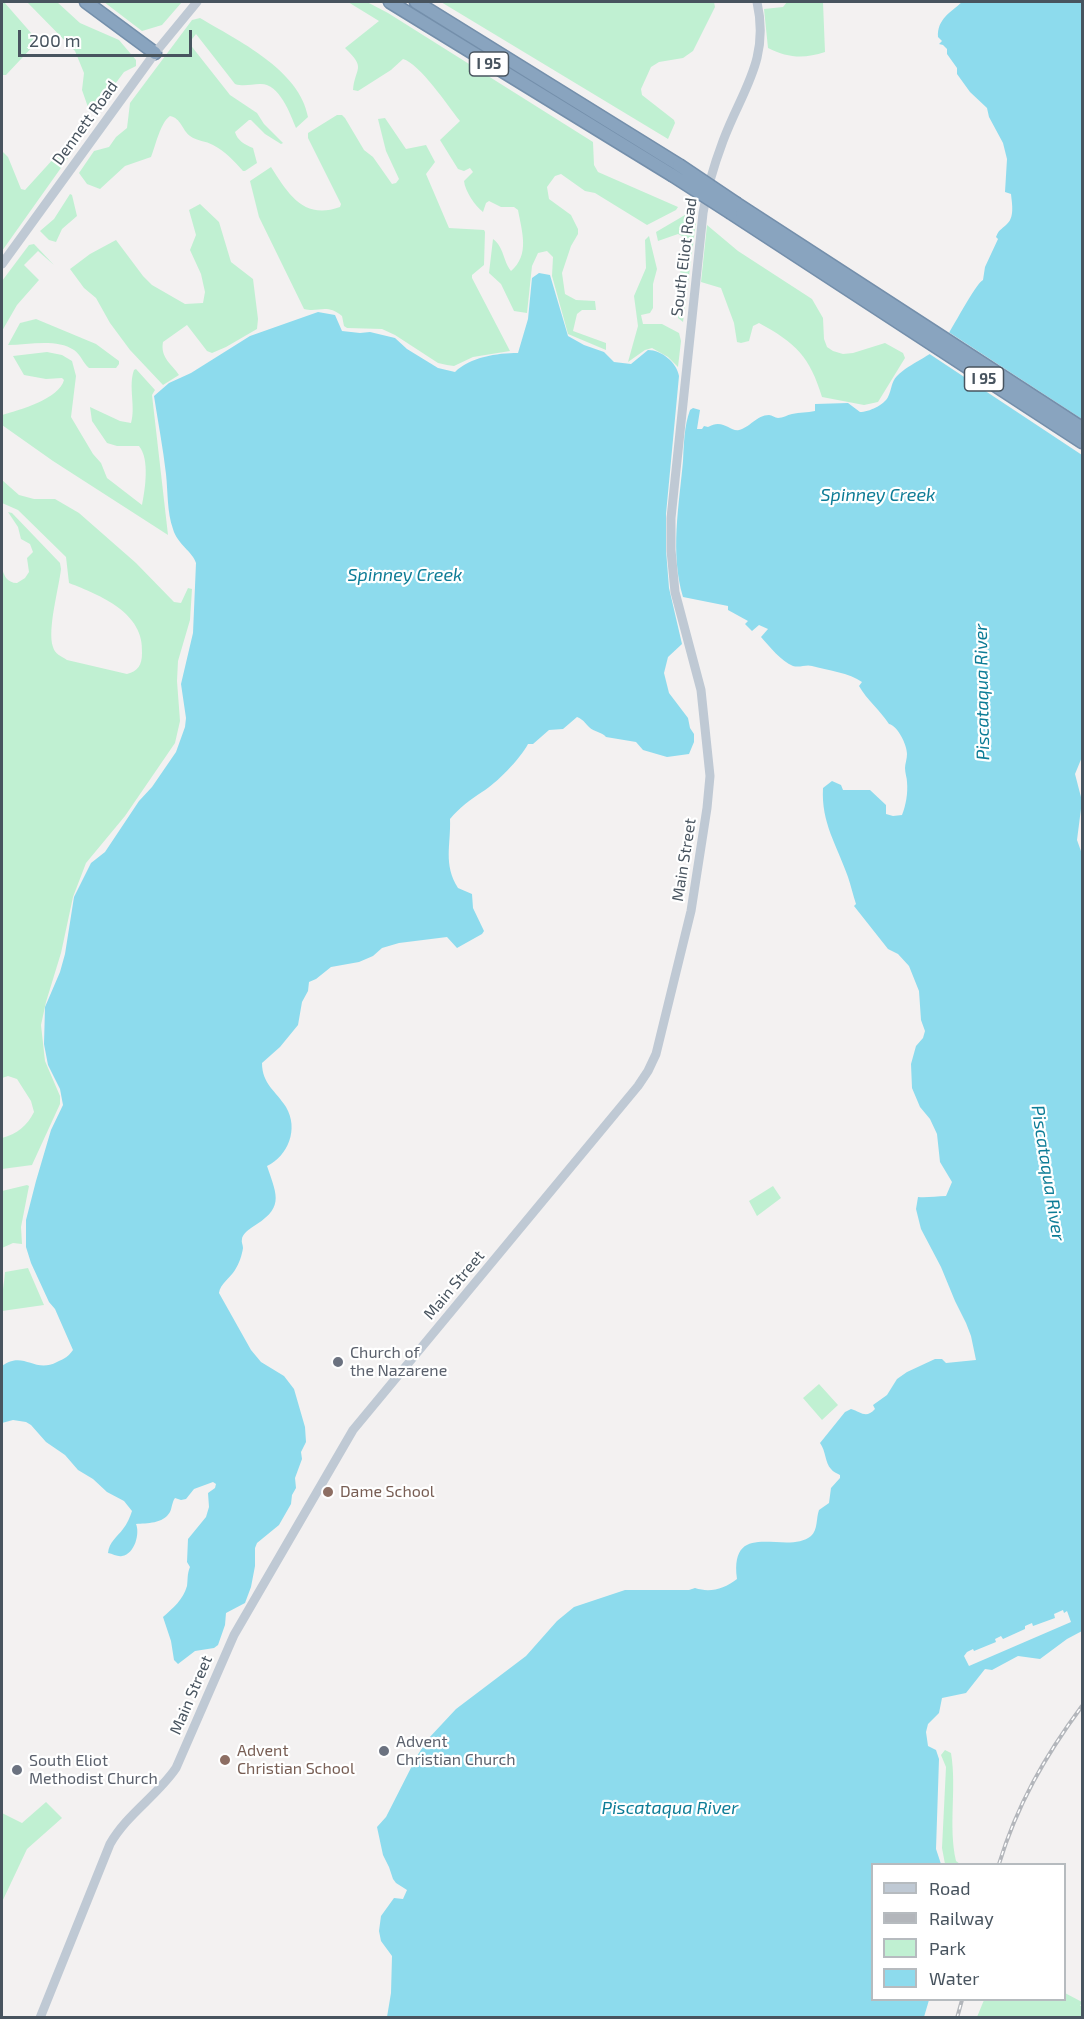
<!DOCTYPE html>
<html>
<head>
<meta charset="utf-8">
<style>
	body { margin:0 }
	#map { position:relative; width:1084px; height:2019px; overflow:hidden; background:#f3f1f1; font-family:"Exo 2",sans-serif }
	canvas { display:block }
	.frame { position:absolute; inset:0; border:3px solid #48545f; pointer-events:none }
	.legend { position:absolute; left:871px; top:1863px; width:195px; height:138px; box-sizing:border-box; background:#fff; border:2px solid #b6bbbf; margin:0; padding:8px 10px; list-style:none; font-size:18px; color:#48545f }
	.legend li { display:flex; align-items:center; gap:12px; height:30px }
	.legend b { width:30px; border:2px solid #b6bbbf }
	.scale { position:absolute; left:18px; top:30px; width:174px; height:27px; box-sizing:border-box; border:3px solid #48545f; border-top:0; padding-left:8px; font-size:18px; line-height:21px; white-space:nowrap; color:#48545f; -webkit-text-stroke:4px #fff; paint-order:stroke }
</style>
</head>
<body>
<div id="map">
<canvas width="1084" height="2019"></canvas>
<div class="frame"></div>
<ul class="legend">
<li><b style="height:8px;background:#bfc9d4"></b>Road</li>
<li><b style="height:8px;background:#b3b6bb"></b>Railway</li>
<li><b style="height:16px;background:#c0f0d2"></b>Park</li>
<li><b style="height:16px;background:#8ddbed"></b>Water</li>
</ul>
<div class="scale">200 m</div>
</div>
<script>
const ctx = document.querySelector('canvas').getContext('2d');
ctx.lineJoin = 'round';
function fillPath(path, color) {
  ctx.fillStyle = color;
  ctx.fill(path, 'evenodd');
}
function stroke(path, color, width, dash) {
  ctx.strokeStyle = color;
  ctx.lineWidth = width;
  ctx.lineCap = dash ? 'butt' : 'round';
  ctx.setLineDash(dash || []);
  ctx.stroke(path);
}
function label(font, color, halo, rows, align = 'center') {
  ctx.font = font + ' "Exo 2",sans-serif';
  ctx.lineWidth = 4.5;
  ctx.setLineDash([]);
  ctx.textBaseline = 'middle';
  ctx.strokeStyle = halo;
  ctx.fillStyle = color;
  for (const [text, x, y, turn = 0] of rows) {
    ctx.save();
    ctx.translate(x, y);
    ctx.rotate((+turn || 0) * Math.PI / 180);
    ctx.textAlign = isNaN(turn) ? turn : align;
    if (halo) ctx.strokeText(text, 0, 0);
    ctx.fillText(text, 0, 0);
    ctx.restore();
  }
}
const green = new Path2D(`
	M 2,2 L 4,2 L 32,34 L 37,42 L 6,75 L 2,75 Z
	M 27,2 L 57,2 L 80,23 L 119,40 L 136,60 L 136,66 L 124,72 L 98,107 L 93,111 L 89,110 L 82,90 L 84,73 L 75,51 Z
	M 104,2 L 182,2 L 162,25 L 142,31 Z
	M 348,2 L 367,2 L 388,13 L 593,142 L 594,165 L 598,172 L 678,207 L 676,210 L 647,225 L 595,193 L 585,191 L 561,174 L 555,176 L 547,187 L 549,199 L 571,215 L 578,229 L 578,234 L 571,246 L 562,273 L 565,294 L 576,300 L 595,301 L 596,310 L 582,310 L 577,314 L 573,331 L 606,343 L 606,350 L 568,334 L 552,276 L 553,257 L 547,251 L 538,253 L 532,266 L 527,313 L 514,311 L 501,284 L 489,273 L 493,239 C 504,247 503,261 511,271 C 530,255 522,232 518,210 L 514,207 L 501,207 L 489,201 L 486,203 L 483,212 C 475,206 465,191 464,181 L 473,172 L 470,168 L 464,171 L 458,169 L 440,140 L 460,121 C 448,106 420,64 403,59 L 391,70 L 358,91 L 353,90 C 355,67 367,69 345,48 L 379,21 Z
	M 441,2 L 714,2 L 715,7 L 693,51 L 683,58 L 659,62 L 651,67 L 641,89 L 642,95 L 674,120 L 675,123 L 668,139 Z
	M 787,2 L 823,2 L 825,52 C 804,59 788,58 768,48 L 764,9 L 783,7 Z
	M 200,18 C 237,40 300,70 308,117 L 296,128 C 290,113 279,83 260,84 C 251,84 244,87 235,84 L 196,34 L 189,43 L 230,95 L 257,113 L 264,124 L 283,143 L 281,144 L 265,134 L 251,120 L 249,120 L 235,132 C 237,140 245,145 253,148 L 257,163 L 245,171 L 243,171 C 234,161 225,151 213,145 C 206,141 197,141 190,136 C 182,130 181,118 170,116 C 160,123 156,145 151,157 L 125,166 L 100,189 L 87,184 L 79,173 L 94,151 L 109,147 L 116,137 L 127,128 L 130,103 L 192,20 Z
	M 337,115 L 342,115 L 345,118 L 364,150 L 373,157 L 392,184 L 396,183 L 399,179 L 386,151 L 378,119 L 385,118 L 406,149 L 426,145 L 435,162 L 426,174 L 449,228 L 484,230 L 485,232 L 484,265 L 472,275 L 472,278 L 510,351 L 473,357 L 454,366 L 447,365 L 438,363 L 395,335 L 382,329 L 347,328 L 344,326 L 342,316 C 326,303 319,313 304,309 L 259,217 L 250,181 L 271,167 C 289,195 304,220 340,207 L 341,204 L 308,138 L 308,133 Z
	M 2,151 L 8,157 L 21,189 L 25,190 L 55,157 L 62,152 L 68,158 L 2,251 Z
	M 70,194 L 72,195 L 77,216 L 62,229 L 56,242 L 49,240 L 40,231 L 54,219 Z
	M 200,204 L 219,222 L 231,262 L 253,279 L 258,319 L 257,329 L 226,347 L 212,353 L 207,351 L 187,325 L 163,342 C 160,358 172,364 179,375 L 163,385 L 130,350 L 110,323 L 96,298 L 84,288 L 70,269 L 90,254 L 116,240 L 143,276 L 152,285 L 185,304 L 203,303 L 205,292 L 201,274 L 190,250 L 196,235 L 189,210 Z
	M 685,215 L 693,218 L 696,222 L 683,322 L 678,318 L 681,286 L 680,265 L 684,252 L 684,237 L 678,234 L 658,241 L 656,232 Z
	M 707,225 L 738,251 L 812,299 L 823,318 L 824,339 L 827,347 L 833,351 L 843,354 L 853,353 L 885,343 L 903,353 L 905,358 L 878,402 L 864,405 L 822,397 C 810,357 796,343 759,323 L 753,326 L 749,341 L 741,343 L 737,342 L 734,323 L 721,288 L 701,282 Z
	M 649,236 L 657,269 L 653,284 L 653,308 L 650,313 L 641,315 L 643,324 L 662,324 L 679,333 L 681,341 L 678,367 L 668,357 L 652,348 L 645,350 L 628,362 L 638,326 L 634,296 L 646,268 L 645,240 Z
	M 34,244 L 54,265 L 38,251 L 24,265 L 39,280 L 17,305 L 2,331 L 2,281 L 29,245 Z
	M 36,319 L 96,344 L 119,361 L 119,364 L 116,368 L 89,368 C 83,363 81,355 74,350 C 56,338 28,345 8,345 L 20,323 Z
	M 47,352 L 62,355 L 72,361 L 76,376 L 71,417 L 93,454 L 101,463 L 107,478 L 142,505 C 145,490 150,459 139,446 L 117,446 L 107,443 L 92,421 L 90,407 L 120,421 L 131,423 C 136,407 128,386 134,370 L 136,369 L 155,390 L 152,395 L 168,535 L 53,461 L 2,425 L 2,415 C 20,410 59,399 64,380 L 62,378 L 46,379 L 24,375 L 13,356 Z
	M 2,480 L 19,495 L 34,499 L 55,499 L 79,513 L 136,563 L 174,602 L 181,603 L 188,588 L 192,589 L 190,620 L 178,661 L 177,681 L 180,721 L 175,743 L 125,816 L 86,863 L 73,897 L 61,953 L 46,1002 L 41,1025 L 45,1061 L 60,1096 L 60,1104 L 32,1165 L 2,1169 L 2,1138 C 17,1134 27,1126 34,1112 L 31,1101 L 17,1079 L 8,1076 L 2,1078 L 2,566 C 3,575 7,583 17,583 L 25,578 L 29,572 L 27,558 L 33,552 L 30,544 L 21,539 L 18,527 L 8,512 L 12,513 L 60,563 L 61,569 C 59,588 47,630 53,647 C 55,654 61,656 67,660 L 127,674 C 138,671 142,665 142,653 C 145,613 100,595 69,583 L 66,557 L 18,510 L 2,503 Z
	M 27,1185 L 29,1186 L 21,1227 L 22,1244 L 13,1243 L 2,1248 L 2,1191 Z
	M 773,1186 L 781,1198 L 757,1216 L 749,1201 Z
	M 28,1268 L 44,1305 L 2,1311 C 1,1297 4,1286 5,1272 Z
	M 819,1384 L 838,1405 L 822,1420 L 803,1398 Z
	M 945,1750 L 951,1753 C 957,1789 948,1825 956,1861 L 960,1864 L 945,1864 L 942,1848 L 946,1767 L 941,1755 Z
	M 46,1802 L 62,1818 L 27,1849 L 2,1902 L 2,1813 L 22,1823 Z
	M 1065,1993 L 1082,2002 L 1080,2006 L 1082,2006 L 1082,2017 L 977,2017 L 984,2000 L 1064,2000 Z`);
const water = new Path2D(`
	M 962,2 L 1082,2 L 1082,757 L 1075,774 L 1082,801 L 1077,840 L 1082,854 L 1082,1631 L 1067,1639 L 1040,1659 L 1018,1656 L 992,1670 L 985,1669 L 966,1693 L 942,1698 L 939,1713 L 928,1724 L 926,1732 L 928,1746 L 936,1750 L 939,1759 L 936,1849 L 941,1864 L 872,1864 L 872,2000 L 929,2000 L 924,2017 L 387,2017 L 391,1993 L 392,1956 L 381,1941 L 379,1931 L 381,1916 L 394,1898 L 403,1899 L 407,1890 L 396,1883 L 393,1879 L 389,1867 L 383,1855 L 377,1827 L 386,1817 L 417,1756 L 428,1739 L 456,1709 L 526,1656 L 557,1621 L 574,1607 L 625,1590 L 689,1590 L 695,1588 C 710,1593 724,1589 737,1579 C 729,1517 787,1556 811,1536 C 818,1530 816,1518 819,1510 L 829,1503 L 831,1488 L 840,1478 L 840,1475 C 837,1473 833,1472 831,1469 C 825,1463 826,1451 820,1443 L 845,1412 L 851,1409 C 861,1412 866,1419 875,1409 L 873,1405 L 887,1395 L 897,1379 L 907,1372 L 935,1359 L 942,1359 L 946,1363 L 976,1360 L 971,1336 L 966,1323 L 955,1301 L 941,1267 L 921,1229 L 916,1209 L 918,1197 C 927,1198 936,1196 946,1196 L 952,1182 L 940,1162 L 937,1134 L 930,1119 L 920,1107 L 912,1088 L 911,1064 L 916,1046 L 923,1038 L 925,1031 L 921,1020 L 919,991 L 909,966 L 898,954 L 888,949 L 854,906 L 856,904 C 853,895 851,886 848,877 C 837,845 821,823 823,788 L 832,781 L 841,785 L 843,790 L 870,790 L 886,805 L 886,814 L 893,816 L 902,815 C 906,805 908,793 907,782 C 907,778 905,773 905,768 C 905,764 907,759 907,754 C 907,745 898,726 889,724 C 880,710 867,700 859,686 L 862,682 C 850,673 827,670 812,666 C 806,664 800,668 793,666 C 781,661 770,647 761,637 L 768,629 L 759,625 L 752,631 L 745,624 L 748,621 L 728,610 L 728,606 L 683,597 C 670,553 679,506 683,461 C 684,445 684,426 690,410 L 693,408 L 700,410 L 697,429 L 702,429 L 704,426 L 708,427 C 723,418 730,432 739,430 C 749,428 757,415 769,415 C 772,415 775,418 778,418 C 783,418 787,415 792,414 C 800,412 807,413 815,411 L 815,404 L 848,403 L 860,412 C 869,412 884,405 888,397 C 892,389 891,382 897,376 C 911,362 930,358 943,342 C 952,330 975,284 983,280 L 985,267 L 998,239 L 996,237 C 999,229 1001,230 1006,225 C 1015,218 1012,204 1011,194 L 1005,192 L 1007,159 L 1003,143 L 989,117 L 987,108 L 970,92 L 957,74 L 957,68 L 947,54 L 947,49 L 943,45 L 939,44 L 942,41 L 938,37 C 937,19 951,12 962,2 Z
	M 539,273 L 550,275 L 568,336 L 584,345 L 604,352 L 614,362 L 631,364 L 648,350 C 662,350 677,363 679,376 L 666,514 L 666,550 L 669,588 L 682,644 L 668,657 L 664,673 L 669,693 L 688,718 L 690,728 L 694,734 L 694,742 L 689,754 L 667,757 L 643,750 L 636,742 L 606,737 C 602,732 594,732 589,727 C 584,722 584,720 577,717 L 563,729 L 549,730 L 533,744 L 528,744 C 520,759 497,783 482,792 C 471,799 459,808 450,819 C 451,845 443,864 458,888 L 472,894 L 473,908 L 484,931 L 482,934 L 457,948 L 447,937 L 399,943 L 382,948 L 373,956 L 359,962 L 331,967 L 316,979 L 309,982 L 308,991 L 302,1002 L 298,1025 L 280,1047 L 262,1063 C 262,1084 276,1091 286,1107 C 299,1129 288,1156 267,1166 C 278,1198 284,1208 251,1228 C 248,1230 242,1235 242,1239 C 241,1242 243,1245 243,1248 C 242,1255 239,1264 235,1270 C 230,1278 220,1284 219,1293 L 251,1350 L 261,1362 L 284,1376 L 294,1389 L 305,1427 L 306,1442 L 301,1452 L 302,1459 L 295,1478 L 296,1488 L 292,1495 L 291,1504 L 279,1525 L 257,1543 L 255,1548 L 255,1566 L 251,1587 L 245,1603 L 226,1613 L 225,1625 L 218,1645 L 214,1648 L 195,1651 L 178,1664 L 174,1660 L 171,1641 L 163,1617 C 173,1608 183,1600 187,1586 C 188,1579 187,1574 190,1567 L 187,1562 L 188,1539 L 206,1517 L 209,1507 L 208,1493 L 215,1488 L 216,1484 L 213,1482 L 194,1489 L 186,1499 L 181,1500 L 175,1498 C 172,1502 172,1508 170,1512 C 163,1524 147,1523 136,1524 C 140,1533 135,1554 122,1556 C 118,1557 113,1554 108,1553 C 109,1542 117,1537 123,1529 C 127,1524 130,1517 132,1511 L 124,1501 L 107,1492 L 93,1479 L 78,1470 L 65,1455 L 46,1442 L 31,1425 L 26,1422 L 13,1420 L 2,1423 L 2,1366 C 24,1350 34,1374 57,1362 C 64,1359 69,1356 73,1350 L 55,1309 L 49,1302 L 31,1263 L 26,1247 L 26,1220 L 36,1181 L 51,1130 L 63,1105 L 60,1089 L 48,1065 L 44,1044 L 45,1007 L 60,972 L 65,954 L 74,897 L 91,863 L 105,852 L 139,801 L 152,787 L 176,752 L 185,727 L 186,718 L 181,684 L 193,633 L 196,563 C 193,552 177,544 173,529 C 167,512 168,493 166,474 C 163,448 158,422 154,396 L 169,383 L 191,373 L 250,336 L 318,312 L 335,315 L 342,331 L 360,333 L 370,332 L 395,338 L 407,349 L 438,368 L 455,372 C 470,357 497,353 518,353 L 528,319 L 532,278 Z`);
const pier = new Path2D(`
	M 947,331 L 1082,419 L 1082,455 L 928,353 Z
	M 1063,1610 L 1064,1613 L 1067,1611 L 1071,1622 L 969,1666 L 964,1656 L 967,1652 L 973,1649 L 974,1651 L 996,1642 L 995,1639 L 1001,1636 L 1003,1639 L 1025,1629 L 1025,1626 L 1032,1623 L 1033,1626 L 1055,1618 L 1054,1614 Z`);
const secondary = new Path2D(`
	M 2,264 L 155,53 L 197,2
	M 40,2018 L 110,1844 C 127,1814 157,1796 176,1768 L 234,1635 L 353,1430 L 638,1086 L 648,1071 L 656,1054 L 691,911 L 707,808 L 710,776 L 701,690 L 675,592 L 671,550 L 671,518 L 703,213 C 707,188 714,165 723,141 C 742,90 770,60 757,2`);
const highway = new Path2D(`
	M 86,2 L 155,53
	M 390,2 L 672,175
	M 416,2 L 679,165
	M 737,204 L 1082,428
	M 731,213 L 1082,442`);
const rail = new Path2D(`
	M 999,1864 C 1017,1805 1045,1756 1082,1706
	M 957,2018 L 962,2000`);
const highwayBridge = new Path2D(`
	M 679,165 L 737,204
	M 672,175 L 731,213`);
const markers = [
	[338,1362,6,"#6b7280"],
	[328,1492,6,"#8d6e63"],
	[384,1751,6,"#6b7280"],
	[225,1760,6,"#8d6e63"],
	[17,1770,6,"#6b7280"]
];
const shields = [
	[489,64,39],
	[984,379,39]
];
const shieldNames = [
	["I 95",489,64],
	["I 95",984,379]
];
const streetNames = [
	["Dennett Road",85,123,-54],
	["South Eliot Road",684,257,-83],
	["Main Street",684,860,-81],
	["Main Street",454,1285,-50],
	["Main Street",191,1695,-67]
];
const worshipNames = [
	["Church of",350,1353],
	["the Nazarene",350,1371],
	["Advent",396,1742],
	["Christian Church",396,1760],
	["South Eliot",29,1761],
	["Methodist Church",29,1779]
];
const educationNames = [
	["Dame School",340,1492],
	["Advent",237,1751],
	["Christian School",237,1769]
];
const waterNames = [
	["Spinney Creek",878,495],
	["Spinney Creek",405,575],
	["Piscataqua River",982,692,-91],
	["Piscataqua River",1048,1173,81],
	["Piscataqua River",670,1808]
];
fillPath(green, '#c0f0d2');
fillPath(water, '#8ddbed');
fillPath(pier, '#f3f1f1');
stroke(highway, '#748fab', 15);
stroke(secondary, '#bfc9d4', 9);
stroke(highway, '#89a4bf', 12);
stroke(rail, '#b3b6bb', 4);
stroke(rail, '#fff', 1.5, [4.5]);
stroke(highwayBridge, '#748fab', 15, []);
stroke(highwayBridge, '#89a4bf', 12);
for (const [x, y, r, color] of markers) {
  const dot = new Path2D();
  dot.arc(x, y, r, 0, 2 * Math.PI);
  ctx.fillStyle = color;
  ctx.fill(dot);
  stroke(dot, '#fff', 2);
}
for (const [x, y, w] of shields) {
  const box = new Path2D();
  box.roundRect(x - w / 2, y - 12, w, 24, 4.5);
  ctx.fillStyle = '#fff';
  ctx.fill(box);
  stroke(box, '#48545f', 1.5);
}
label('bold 15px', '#48545f', null, shieldNames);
label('16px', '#48545f', '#fff', streetNames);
label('16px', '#5b616d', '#fff', worshipNames, 'left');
label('16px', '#785e54', '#fff', educationNames, 'left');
label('italic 18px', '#0d7c96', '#fff', waterNames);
</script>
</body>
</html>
